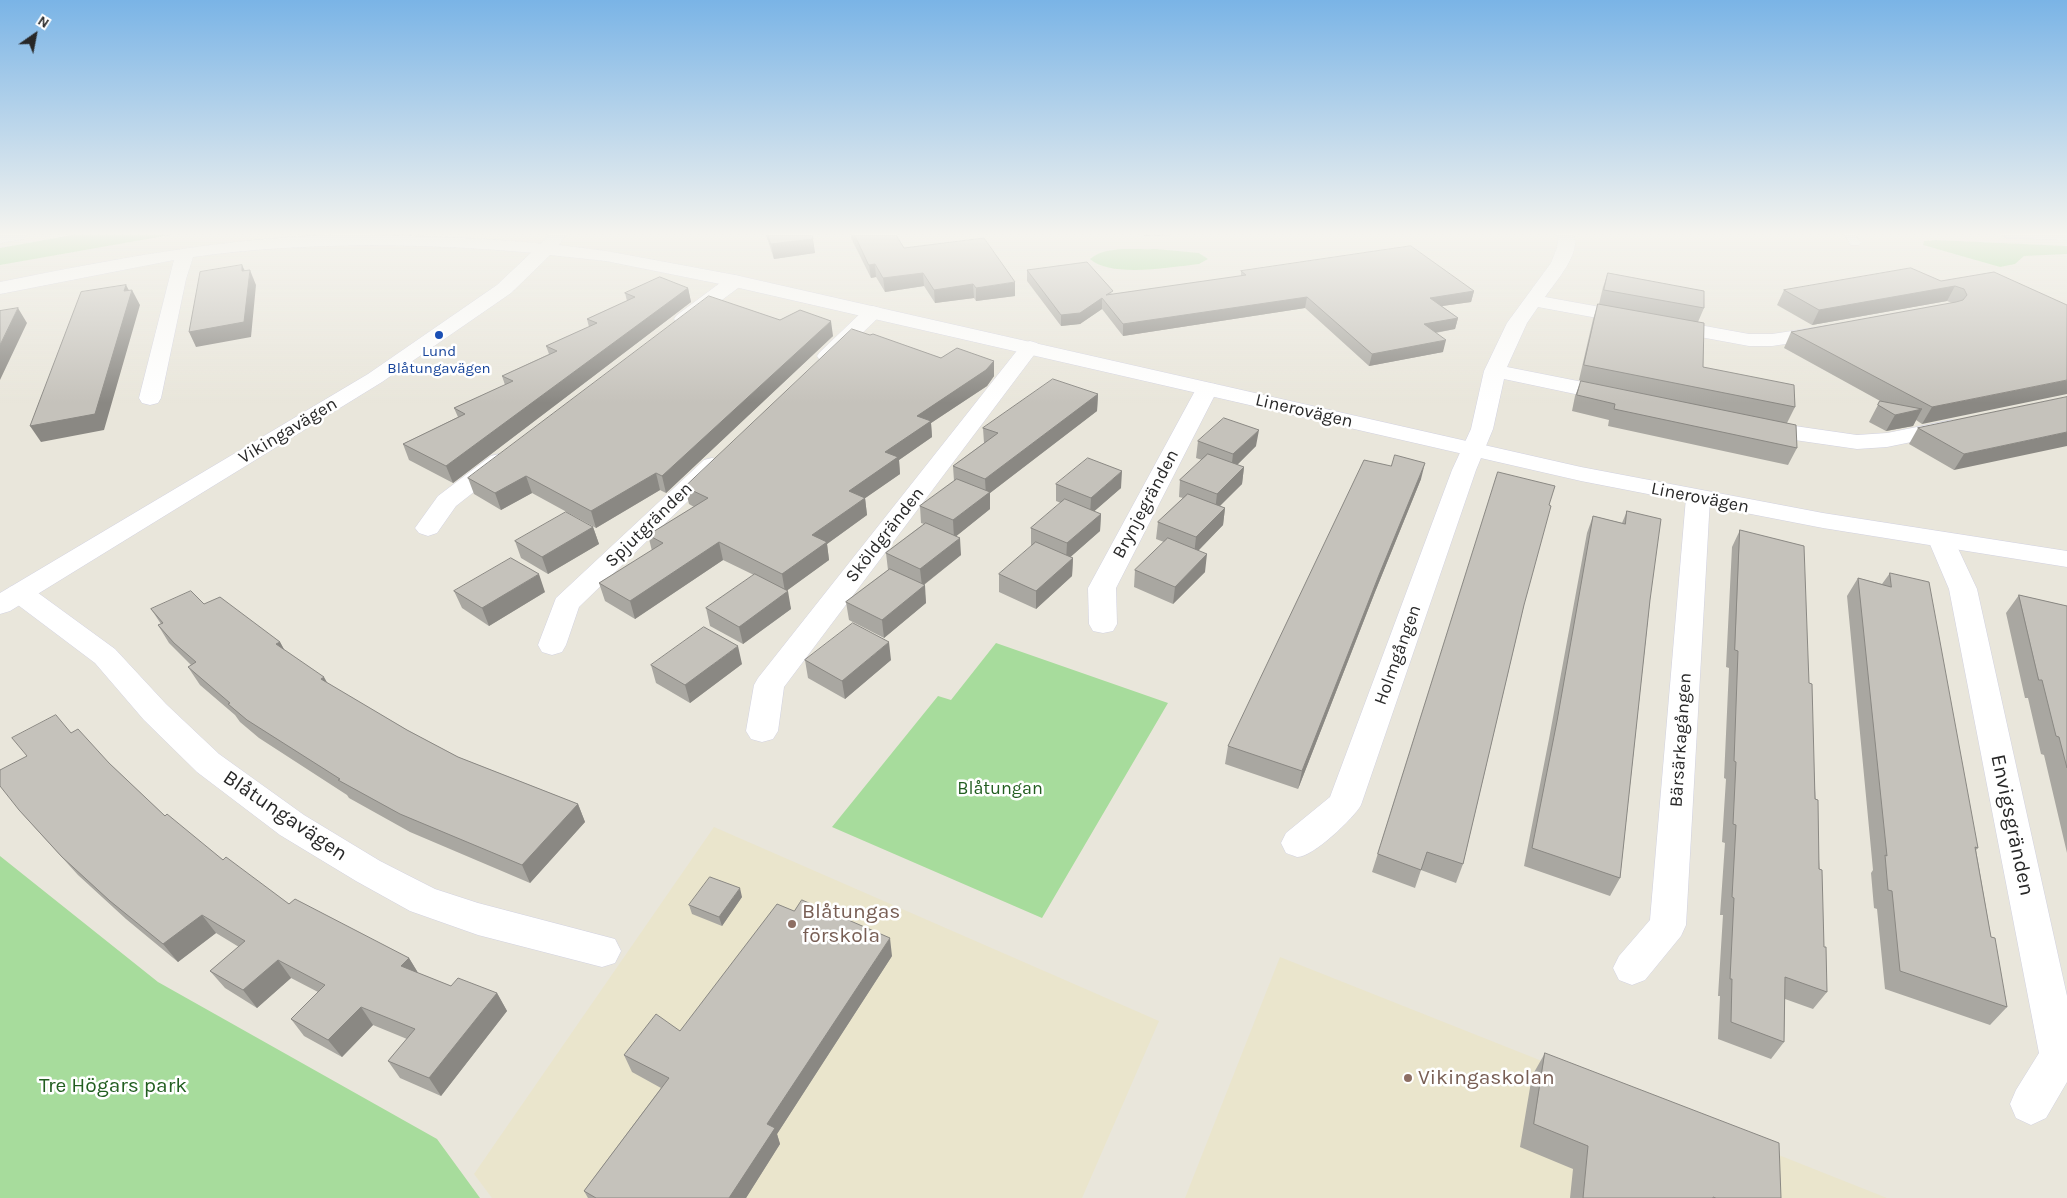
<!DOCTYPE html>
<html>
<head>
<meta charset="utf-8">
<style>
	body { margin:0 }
	#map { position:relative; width:2067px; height:1198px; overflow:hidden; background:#e9e6db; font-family:Karla,sans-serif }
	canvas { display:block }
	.north { position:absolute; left:10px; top:10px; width:50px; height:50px; -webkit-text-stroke:4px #fff; paint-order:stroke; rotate:33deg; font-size:14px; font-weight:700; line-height:20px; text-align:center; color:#282828 }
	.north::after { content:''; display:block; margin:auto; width:18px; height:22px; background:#282828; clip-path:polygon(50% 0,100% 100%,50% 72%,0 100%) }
</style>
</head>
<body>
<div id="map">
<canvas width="2067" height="1198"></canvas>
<div class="north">N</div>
</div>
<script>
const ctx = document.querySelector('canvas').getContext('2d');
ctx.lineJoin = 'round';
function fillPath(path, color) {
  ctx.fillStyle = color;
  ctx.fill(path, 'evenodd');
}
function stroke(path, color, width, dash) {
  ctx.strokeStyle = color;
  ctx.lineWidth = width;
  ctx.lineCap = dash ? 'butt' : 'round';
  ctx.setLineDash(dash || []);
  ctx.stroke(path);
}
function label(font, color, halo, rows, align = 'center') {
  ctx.font = font + ' Karla,sans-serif';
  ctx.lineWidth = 5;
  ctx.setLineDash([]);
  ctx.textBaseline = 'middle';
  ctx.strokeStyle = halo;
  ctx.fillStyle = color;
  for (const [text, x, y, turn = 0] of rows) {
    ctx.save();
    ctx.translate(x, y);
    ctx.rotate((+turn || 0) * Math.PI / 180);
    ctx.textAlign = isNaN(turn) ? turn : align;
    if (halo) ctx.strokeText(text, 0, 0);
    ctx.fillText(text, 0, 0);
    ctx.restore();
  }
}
const education = new Path2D(`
	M 714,827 L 1159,1021 L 1082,1198 L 492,1198 L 474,1174 Z
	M 1280,957 L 1887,1198 L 1185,1198 Z`);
const green = new Path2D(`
	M 72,235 L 170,235 L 0,265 L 0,248 Z
	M 1936,240 L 2067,246 L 2067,254 L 2024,256 L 2015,264 L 2000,267 L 1923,245 L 1924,241 Z
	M 1156,249 L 1199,253 L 1208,259 L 1199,264 C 1172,267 1110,278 1090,259 C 1105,245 1136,250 1156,249 Z
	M 996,643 L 1168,703 L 1042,918 L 832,827 L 938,696 L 951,700 Z
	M 0,856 L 158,982 L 437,1139 L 480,1198 L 0,1198 Z`);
const lane = new Path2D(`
	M 1845,235 L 1855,235 L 1861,243 L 1859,245 L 1851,245 Z
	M 2002,235 L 2067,235 L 2067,240 L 2007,238 Z`);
const street = new Path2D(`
	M 330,235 C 402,235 473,237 545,244 L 551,245 L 554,249 L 551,253 L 545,254 C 427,243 310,241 193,257 L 186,279 L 161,398 L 158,403 L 150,405 L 142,403 L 139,398 L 174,260 L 0,294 L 0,282 C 110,260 218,239 330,235 Z
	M 1557,235 L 1573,235 C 1583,251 1554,284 1545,297 L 1749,334 L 1772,334 L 1825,326 L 1832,328 L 1835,332 L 1832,336 L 1825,338 L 1772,346 L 1749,346 L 1538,307 L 1527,323 L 1507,367 L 1613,388 L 1621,390 L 1624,395 L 1621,400 L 1613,402 L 1504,379 L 1493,429 L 1476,470 L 1361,805 C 1354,818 1312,858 1297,857 C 1294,856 1289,854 1286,853 L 1281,843 L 1286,833 L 1330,797 L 1452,470 L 1471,429 L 1484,371 L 1507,323 L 1551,263 L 1557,248 L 1558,238 Z
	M 735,275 L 742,277 L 744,281 L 742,285 L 691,323 L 684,325 L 677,323 L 674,319 L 677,315 L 728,277 Z
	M 873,306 L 880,308 L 883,312 L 880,316 L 834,360 L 827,362 L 820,360 L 817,356 L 820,352 L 866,308 Z
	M 1030,341 L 1037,343 L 1040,347 L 1037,351 L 784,687 L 778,731 L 773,739 L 762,742 L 751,739 L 746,731 L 754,685 L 758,678 L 1023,343 Z
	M 1207,383 L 1215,384 L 1218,389 L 1116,588 L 1117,624 L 1113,631 L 1103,633 L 1093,631 L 1089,624 L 1088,588 L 1196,389 L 1199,384 Z
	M 1952,420 L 1960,422 L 1963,427 L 1960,432 L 1887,447 L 1857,449 L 1760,435 L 1752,433 L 1749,428 L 1752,423 L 1760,421 L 1857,435 L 1887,433 Z
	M 499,454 L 507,456 L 511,461 L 507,466 L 456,506 L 437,533 L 428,536 L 419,533 L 415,528 L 438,496 L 491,456 Z
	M 712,458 L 720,460 L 724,465 L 720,470 L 579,607 L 566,645 L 562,652 L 552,655 L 542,652 L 538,645 L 556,598 L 704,460 Z
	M 1698,491 L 1707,493 L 1710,498 L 1686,925 L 1681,936 L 1645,980 L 1632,985 L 1619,980 L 1613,968 L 1619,956 L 1650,920 L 1686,498 L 1689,493 Z
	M 1942,534 L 1951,536 L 1955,542 L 1977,589 L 2067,996 L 2067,1082 L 2046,1118 L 2031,1125 L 2016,1118 L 2010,1104 L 2016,1090 L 2039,1053 L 1949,589 L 1929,542 L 1933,536 Z
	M 20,584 L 30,587 L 115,649 L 166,704 L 219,754 L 304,815 L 380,861 L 435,889 L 478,903 L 615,939 L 621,951 L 615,963 L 602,967 L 478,935 L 410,911 L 356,881 L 280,835 L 197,772 L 144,720 L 95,663 L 10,599 L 6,593 L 10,587 Z`);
const secondary = new Path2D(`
	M 0,235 L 27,235 L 24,239 L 0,243 Z
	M 550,235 L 566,235 L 559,245 L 606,251 L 735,275 L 1581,467 L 1823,513 L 2067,551 L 2067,567 L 1823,528 L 1581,481 L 735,287 L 606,261 L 550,255 L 511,293 L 382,382 L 10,611 L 0,614 L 0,593 L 368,374 L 497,285 Z`);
const wall = new Path2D(`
	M 766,235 L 812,235 L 815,253 L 774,259 Z
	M 851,235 L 896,235 L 904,248 L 1015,296 L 976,301 L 974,298 L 935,303 L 924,286 L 885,292 L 876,277 L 871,278 L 851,238 Z
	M 1144,235 L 1172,235 L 1145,236 Z
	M 1027,270 L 1113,294 L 1241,276 L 1241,271 L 1474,291 L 1471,302 L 1442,306 L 1458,318 L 1455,329 L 1436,333 L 1443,352 L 1369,366 L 1305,308 L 1123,336 L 1102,309 L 1080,324 L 1061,326 L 1027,281 Z
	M 1608,273 L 1704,308 L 1698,322 L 1703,367 L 1795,407 L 1787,423 L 1797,448 L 1788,465 L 1608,426 L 1609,420 L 1572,411 L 1575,396 L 1581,381 L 1579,380 L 1593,319 L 1598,304 L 1599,304 L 1603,287 Z
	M 1941,281 L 2067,305 L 1922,424 L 1916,420 L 1913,426 L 1886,431 L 1869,422 L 1880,401 L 1882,402 L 1784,348 L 1791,332 L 1952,303 L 1947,301 L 1812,325 L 1777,305 L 1784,290 Z
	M 688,288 L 691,302 L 453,483 L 409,460 L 403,444 L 458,417 L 454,408 L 505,385 L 502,376 L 549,354 L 546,346 L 589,327 L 587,319 L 627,301 L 625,293 Z
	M 780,320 L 833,336 L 666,493 L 660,490 L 596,528 L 532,493 L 501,510 L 474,494 L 468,478 Z
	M 870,335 L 941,358 L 994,361 L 994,376 L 987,386 L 931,423 L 932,437 L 899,460 L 900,474 L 865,498 L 867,515 L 827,544 L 829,560 L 786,591 L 791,609 L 743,644 L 710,626 L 706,608 L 754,575 L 723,560 L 635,619 L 605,601 L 599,583 L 652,551 L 648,535 L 694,507 L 689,504 L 685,487 Z
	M 1098,394 L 1097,411 L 990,493 L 990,509 L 956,536 L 961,555 L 924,585 L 926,603 L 884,638 L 849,620 L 846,602 L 888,570 L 886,553 L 924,524 L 921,523 L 920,506 L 954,481 L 953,466 L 984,443 L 983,428 Z
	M 2067,397 L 1954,470 L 1909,444 L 1918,428 Z
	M 1198,441 L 1256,446 L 1237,465 L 1244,467 L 1242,484 L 1219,506 L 1225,508 L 1223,525 L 1198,551 L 1205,572 L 1173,604 L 1134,587 L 1135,570 L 1164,542 L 1156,539 L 1158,522 L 1183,498 L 1179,497 L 1180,480 L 1202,460 L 1196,458 Z
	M 1391,466 L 1421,479 L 1375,592 L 1298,789 L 1225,764 L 1228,746 Z
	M 1498,472 L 1524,605 L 1463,864 L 1456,883 L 1421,870 L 1415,888 L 1372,872 Z
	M 1056,484 L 1121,488 L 1094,511 L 1101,514 L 1100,531 L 1070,557 L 1073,558 L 1072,576 L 1036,609 L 999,592 L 999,574 L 1032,546 L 1031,545 L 1031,528 L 1061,503 L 1056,501 Z
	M 1627,511 L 1650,600 L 1620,878 L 1610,896 L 1524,866 L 1549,739 L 1587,533 L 1593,516 L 1622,523 Z
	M 593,527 L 599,544 L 548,574 L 521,558 L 515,541 Z
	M 1740,530 L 1809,683 L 1824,947 L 1827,992 L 1813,1009 L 1785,999 L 1784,1042 L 1771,1059 L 1718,1039 L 1720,996 L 1718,996 L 1723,915 L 1720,915 L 1725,843 L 1722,842 L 1726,779 L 1724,778 L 1729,668 L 1726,667 L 1732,547 Z
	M 1890,573 L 1978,848 L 1976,850 L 1991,937 L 2007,1007 L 1990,1025 L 1885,989 L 1877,909 L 1874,908 L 1871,873 L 1873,870 L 1847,596 L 1858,578 L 1882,584 Z
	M 454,591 L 545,592 L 489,626 L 462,608 Z
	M 2019,595 L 2067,606 L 2067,853 L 2044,755 L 2041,754 L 2028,698 L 2025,698 L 2006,613 Z
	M 204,604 L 280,642 L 284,650 L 327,683 L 407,730 L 458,757 L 578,804 L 585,822 L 530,883 L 410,832 L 349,798 L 347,795 L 259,738 L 240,722 L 235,715 L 200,685 L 188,667 L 191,665 L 169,643 L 158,625 L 161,624 L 151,609 Z
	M 805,660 L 891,660 L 845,699 L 808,678 Z
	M 742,664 L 690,703 L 656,683 L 651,665 Z
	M 71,733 L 109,763 L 165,816 L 223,860 L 289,904 L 409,958 L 418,973 L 451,986 L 497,993 L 507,1011 L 441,1096 L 400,1078 L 388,1061 L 407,1039 L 373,1025 L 342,1057 L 304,1036 L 291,1019 L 318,992 L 291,978 L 257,1008 L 225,988 L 210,971 L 239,947 L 216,933 L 178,962 L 126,919 L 78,875 L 19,810 Z
	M 742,897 L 722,926 L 692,914 L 689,905 Z
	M 892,956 L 777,1134 L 780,1144 L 746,1198 L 588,1198 L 584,1191 L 661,1088 L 632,1072 L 624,1055 L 680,1031 Z
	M 1545,1053 L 1781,1198 L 1570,1198 L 1573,1169 L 1520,1147 L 1532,1076 Z`);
const shadedWall = new Path2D(`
	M 813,239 L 815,253 L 774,259 L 771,244 Z
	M 875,264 L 876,277 L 871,278 L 869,265 Z
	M 242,265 L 249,279 L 250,270 L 256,285 L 251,337 L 196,347 L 189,332 L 242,271 Z
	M 923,273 L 924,286 L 885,292 L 883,278 Z
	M 1015,282 L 1015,296 L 976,301 L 976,288 Z
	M 973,284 L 974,298 L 935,303 L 934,290 Z
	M 126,285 L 131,294 L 132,290 L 140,305 L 104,430 L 41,442 L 30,426 L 124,291 Z
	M 1955,286 L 1947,301 L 1812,325 L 1819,310 Z
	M 688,288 L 691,302 L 453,483 L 446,466 Z
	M 1474,291 L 1471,302 L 1428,308 L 1430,298 Z
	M 1307,297 L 1305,308 L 1123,336 L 1123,324 Z
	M 1102,298 L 1102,309 L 1080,324 L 1061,326 L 1061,315 Z
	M 18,308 L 27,323 L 0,380 L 0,345 Z
	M 1458,318 L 1455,329 L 1421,335 L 1424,324 Z
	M 831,321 L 833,336 L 666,493 L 662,476 Z
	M 1446,340 L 1443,352 L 1369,366 L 1372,354 Z
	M 994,361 L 994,376 L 987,386 L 931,423 L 932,437 L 899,460 L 900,474 L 851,508 L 849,491 L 917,416 Z
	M 2067,380 L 2067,394 L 1922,424 L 1932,407 Z
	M 1098,394 L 1097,411 L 990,493 L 990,509 L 954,538 L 953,520 L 986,495 L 985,479 Z
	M 1922,409 L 1913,426 L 1886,431 L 1895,415 Z
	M 1259,430 L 1256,446 L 1231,471 L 1233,454 Z
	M 2067,432 L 2067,446 L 1954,470 L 1964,454 Z
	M 1425,463 L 1421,479 L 1375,592 L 1298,789 L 1302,771 L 1379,575 Z
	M 1244,467 L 1242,484 L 1215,511 L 1217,494 Z
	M 1122,471 L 1121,488 L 1090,515 L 1091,498 Z
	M 656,473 L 660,490 L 596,528 L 591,511 Z
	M 526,476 L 532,493 L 501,510 L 495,493 Z
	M 865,498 L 867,515 L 827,544 L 829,560 L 785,592 L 782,574 L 812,535 Z
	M 1225,508 L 1223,525 L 1194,555 L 1196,537 Z
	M 1101,514 L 1100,531 L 1066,561 L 1067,543 Z
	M 593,527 L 599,544 L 548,574 L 542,557 Z
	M 960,538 L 961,555 L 922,586 L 920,569 Z
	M 719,542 L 723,560 L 635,619 L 630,601 Z
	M 1207,554 L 1205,572 L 1173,604 L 1175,587 Z
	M 1073,558 L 1072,576 L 1036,609 L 1036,591 Z
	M 539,574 L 545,592 L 489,626 L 482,608 Z
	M 925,585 L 926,603 L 884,638 L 882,620 Z
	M 788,591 L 791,609 L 743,644 L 739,627 Z
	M 280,642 L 290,660 L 276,644 Z
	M 889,642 L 891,660 L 845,699 L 842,681 Z
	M 738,646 L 742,664 L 690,703 L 685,685 Z
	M 324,677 L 334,695 L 321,679 Z
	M 578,804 L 585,822 L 530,883 L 522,865 Z
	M 740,888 L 742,897 L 722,926 L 719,917 Z
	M 202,915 L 216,933 L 178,962 L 163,944 Z
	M 890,938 L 892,956 L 777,1134 L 780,1144 L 746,1198 L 729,1198 L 767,1124 Z
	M 409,958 L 420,976 L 401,966 Z
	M 278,960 L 291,978 L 257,1008 L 243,990 Z
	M 497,993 L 507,1011 L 441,1096 L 429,1078 Z
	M 361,1007 L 373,1025 L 342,1057 L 328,1040 Z`);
const building = new Path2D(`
	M 768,235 L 812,235 L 813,239 L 771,244 Z
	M 855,235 L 896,235 L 904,248 L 984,238 L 1015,282 L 976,288 L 973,284 L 934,290 L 923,273 L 883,278 L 875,264 L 869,265 Z
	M 1411,246 L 1474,291 L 1430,298 L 1458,318 L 1424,324 L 1446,340 L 1372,354 L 1307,297 L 1123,324 L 1102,298 L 1080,313 L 1061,315 L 1027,270 L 1087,262 L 1113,291 L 1106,295 L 1246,275 L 1241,271 Z
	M 242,265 L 242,271 L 250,270 L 244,322 L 189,332 L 200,272 Z
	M 1911,268 L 1941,281 L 1994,272 L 2067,305 L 2067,380 L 1932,407 L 1791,332 L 1956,302 L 1963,300 L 1967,295 L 1964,289 L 1955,286 L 1819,310 L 1784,290 Z
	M 1608,273 L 1704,291 L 1704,308 L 1604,290 Z
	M 660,277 L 688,288 L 446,466 L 403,444 L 465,414 L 454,408 L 513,381 L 502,376 L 557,351 L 546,346 L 597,323 L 587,319 L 635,297 L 625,293 Z
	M 126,285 L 124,291 L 132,290 L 95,414 L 30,426 L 81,292 Z
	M 709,296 L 780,320 L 800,310 L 831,321 L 662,476 L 656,473 L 591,511 L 526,476 L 495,493 L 468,478 Z
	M 1598,304 L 1704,323 L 1703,367 L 1794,385 L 1795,407 L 1584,365 Z
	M 18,308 L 0,345 L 0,311 Z
	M 852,329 L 870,335 L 873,334 L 941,358 L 957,348 L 994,361 L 986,370 L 917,416 L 931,421 L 885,452 L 898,457 L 849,491 L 865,498 L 812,535 L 827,542 L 782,574 L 719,542 L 630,601 L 599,583 L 663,543 L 648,535 L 708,498 L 685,487 Z
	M 1053,379 L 1098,394 L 985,479 L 953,466 L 998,433 L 983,428 Z
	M 1581,381 L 1796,425 L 1797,448 L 1614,409 L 1615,404 L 1577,395 Z
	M 2067,397 L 2067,432 L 1964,454 L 1918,428 Z
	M 1880,401 L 1922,409 L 1895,415 L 1878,405 Z
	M 1224,418 L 1259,430 L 1233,454 L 1198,441 Z
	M 1208,454 L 1244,467 L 1217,494 L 1180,480 Z
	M 1395,455 L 1425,463 L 1379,575 L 1302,771 L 1228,746 L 1364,460 L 1391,466 Z
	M 1088,458 L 1122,471 L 1091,498 L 1056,484 Z
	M 1498,472 L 1555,486 L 1549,505 L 1551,506 L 1524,605 L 1463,864 L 1427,852 L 1421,870 L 1378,854 Z
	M 957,479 L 990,492 L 953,520 L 920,506 Z
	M 1188,494 L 1225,508 L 1196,537 L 1158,522 Z
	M 1065,499 L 1101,514 L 1067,543 L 1031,528 Z
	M 1627,511 L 1661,519 L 1650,600 L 1620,878 L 1532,848 L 1557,721 L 1593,516 L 1625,524 Z
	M 566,512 L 593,527 L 542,557 L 515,541 Z
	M 926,523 L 960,538 L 920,569 L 886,553 Z
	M 1740,530 L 1804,546 L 1809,683 L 1812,684 L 1815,799 L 1818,800 L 1819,869 L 1822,870 L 1824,947 L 1826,947 L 1827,992 L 1785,977 L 1784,1042 L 1731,1022 L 1732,979 L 1730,979 L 1734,898 L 1732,897 L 1736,825 L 1733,824 L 1736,762 L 1734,761 L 1738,651 L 1735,650 Z
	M 1168,538 L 1207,554 L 1175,587 L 1135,570 Z
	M 1036,542 L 1073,558 L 1036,591 L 999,574 Z
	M 511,558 L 539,574 L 482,608 L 454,591 Z
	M 890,569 L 925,585 L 882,620 L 846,602 Z
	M 1890,573 L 1929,582 L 1978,848 L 1975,847 L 1991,937 L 1995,938 L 2007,1007 L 1900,971 L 1892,891 L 1888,890 L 1885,855 L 1887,856 L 1858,578 L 1891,587 Z
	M 755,574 L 788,591 L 739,627 L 706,608 Z
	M 191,591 L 204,604 L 220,597 L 280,642 L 276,644 L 324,677 L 321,679 L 407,730 L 458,757 L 578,804 L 522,865 L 400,814 L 338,780 L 340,779 L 247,720 L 228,704 L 230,703 L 188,667 L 196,662 L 174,643 L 158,625 L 163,623 L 151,609 Z
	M 2019,595 L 2067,606 L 2067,768 L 2059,737 L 2056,736 L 2042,680 L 2039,680 Z
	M 853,623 L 889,642 L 842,681 L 805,660 Z
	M 704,627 L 738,646 L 685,685 L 651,665 Z
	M 56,715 L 71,733 L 78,729 L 109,763 L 165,816 L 167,814 L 223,860 L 226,857 L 289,904 L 295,899 L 409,958 L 401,966 L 451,986 L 458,978 L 497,993 L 429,1078 L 388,1061 L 415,1029 L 361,1007 L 328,1040 L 291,1019 L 325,985 L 278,960 L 243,990 L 210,971 L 245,941 L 202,915 L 163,944 L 110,901 L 62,857 L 19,810 L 0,786 L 0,770 L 27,756 L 12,738 Z
	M 710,877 L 740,888 L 719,917 L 689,905 Z
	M 802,900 L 890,938 L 767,1124 L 775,1128 L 729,1198 L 596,1198 L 584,1191 L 669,1078 L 624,1055 L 656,1014 L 680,1031 L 777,904 L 794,911 Z
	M 1545,1053 L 1779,1143 L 1781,1198 L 1716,1198 L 1713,1197 L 1713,1198 L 1583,1198 L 1588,1146 L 1534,1124 Z`);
const markers = [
	[439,335,5,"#1a4fb4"],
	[792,924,5,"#8d6e63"],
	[1408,1078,5,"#8d6e63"]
];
const farTransitnames = [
	["Lund",439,352],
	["Blåtungavägen",439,369]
];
const streetNames = [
	["Linerovägen",1304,411,13],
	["Vikingavägen",288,431,-31],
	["Linerovägen",1700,498,11],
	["Brynjegränden",1146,504,-62],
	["Spjutgränden",649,525,-44],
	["Sköldgränden",885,535,-52],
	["Holmgången",1398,655,-70],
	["Bärsärkagången",1681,740,-86]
];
const parkNames = [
	["Blåtungan",1000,789]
];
const nearStreetnames = [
	["Blåtungavägen",285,816,34],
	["Envigsgränden",2012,825,78]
];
const nearEducationnames = [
	["Blåtungas",802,912],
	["förskola",802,936],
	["Vikingaskolan",1418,1078]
];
const nearParknames = [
	["Tre Högars park",113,1086]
];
fillPath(education, '#eae5cc');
fillPath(green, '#a7dc9c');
stroke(lane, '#d1d1e0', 1);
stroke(street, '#d1d1e0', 1);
stroke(secondary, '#d1d1e0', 1);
fillPath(lane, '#fff');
fillPath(street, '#fff');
fillPath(secondary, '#fff');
fillPath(wall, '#a9a7a1');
fillPath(shadedWall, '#8a8883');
fillPath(building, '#c5c2bb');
stroke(building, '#8a8883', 1);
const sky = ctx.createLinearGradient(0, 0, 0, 403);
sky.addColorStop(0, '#7ab4e6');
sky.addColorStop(0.58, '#f5f4ef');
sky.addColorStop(1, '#f5f4ef00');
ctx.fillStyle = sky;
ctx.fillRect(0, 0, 2067, 403);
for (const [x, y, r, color] of markers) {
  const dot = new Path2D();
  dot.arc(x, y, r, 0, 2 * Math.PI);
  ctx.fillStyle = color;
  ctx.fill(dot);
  stroke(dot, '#fff', 2);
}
label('15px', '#164399', '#fff', farTransitnames);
label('18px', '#282828', '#fff', streetNames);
label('18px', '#225e20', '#fff', parkNames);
label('21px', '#282828', '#fff', nearStreetnames);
label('21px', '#785e54', '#fff', nearEducationnames, 'left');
label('21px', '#225e20', '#fff', nearParknames);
</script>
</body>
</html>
